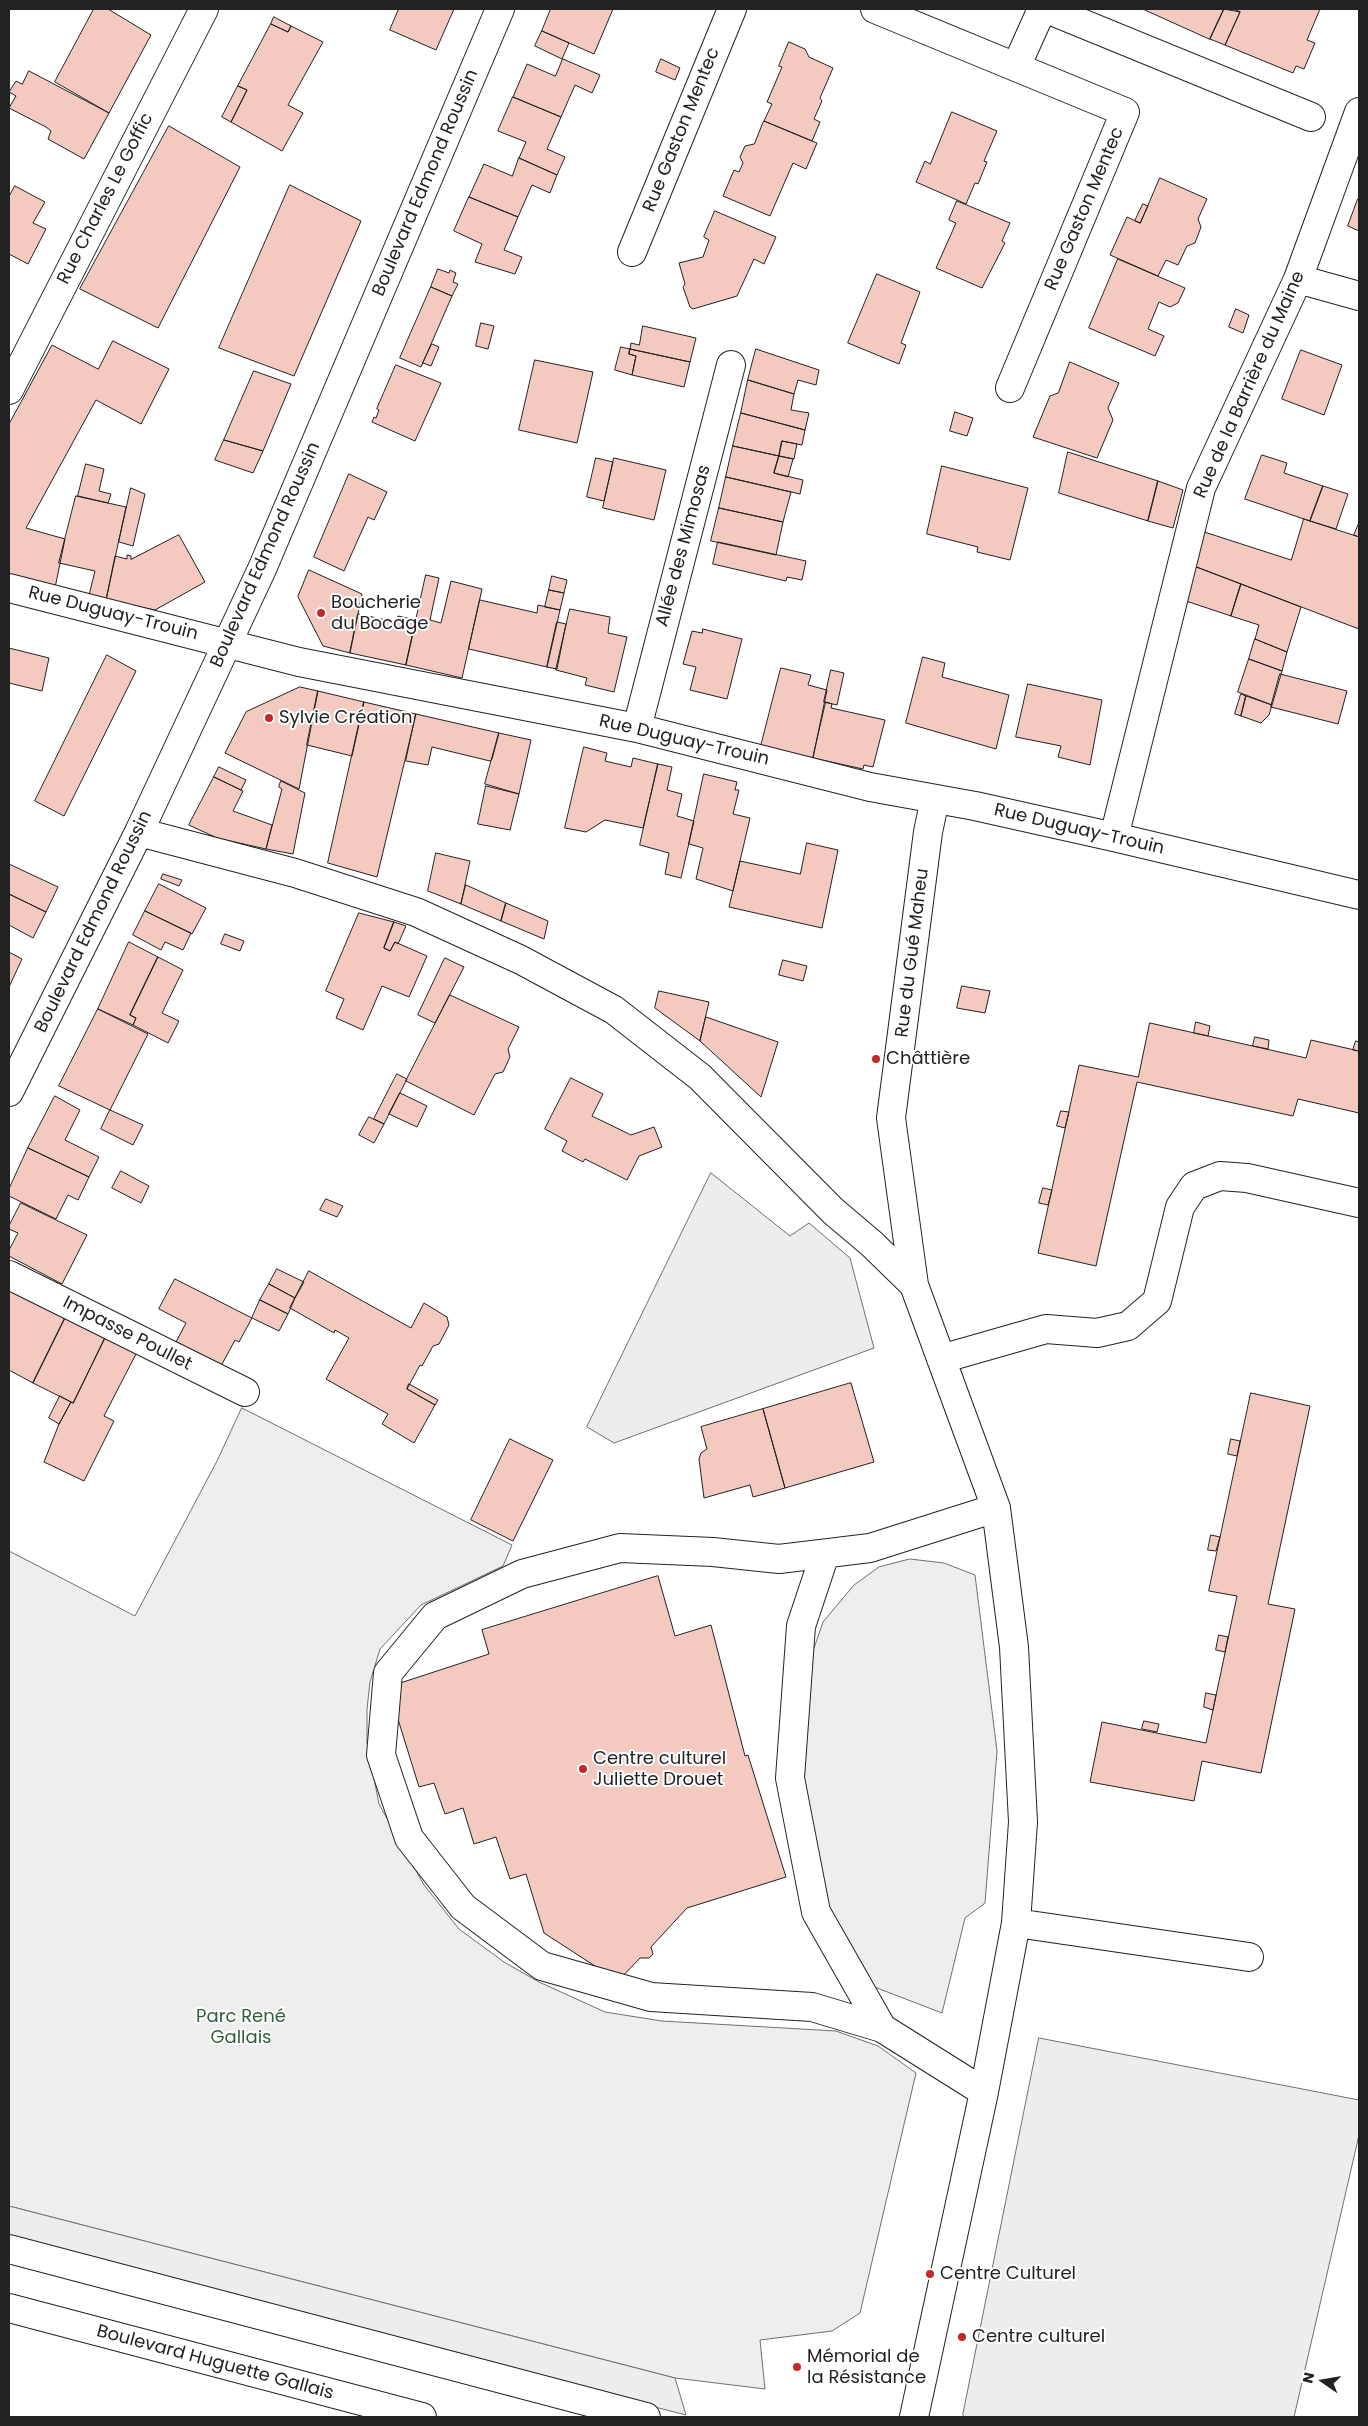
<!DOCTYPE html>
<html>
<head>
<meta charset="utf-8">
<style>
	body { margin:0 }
	#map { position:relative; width:1368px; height:2426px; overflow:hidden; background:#fff; font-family:Poppins,sans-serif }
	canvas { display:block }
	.frame { position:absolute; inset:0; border:10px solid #222; pointer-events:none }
	.north { position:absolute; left:1298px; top:2356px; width:50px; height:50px; -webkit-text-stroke:4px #fff; paint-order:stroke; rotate:283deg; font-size:14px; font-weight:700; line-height:20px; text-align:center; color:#222 }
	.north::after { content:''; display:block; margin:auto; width:18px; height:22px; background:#222; clip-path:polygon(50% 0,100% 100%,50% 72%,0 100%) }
</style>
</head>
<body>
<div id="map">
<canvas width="1368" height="2426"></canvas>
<div class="frame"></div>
<div class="north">N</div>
</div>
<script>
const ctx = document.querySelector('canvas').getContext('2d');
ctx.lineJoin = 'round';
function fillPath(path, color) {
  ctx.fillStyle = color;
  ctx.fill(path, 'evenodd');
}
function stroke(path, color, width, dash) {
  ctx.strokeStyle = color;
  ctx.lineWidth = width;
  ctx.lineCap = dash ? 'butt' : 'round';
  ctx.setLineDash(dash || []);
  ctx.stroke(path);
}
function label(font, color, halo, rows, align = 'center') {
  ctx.font = font + ' Poppins,sans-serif';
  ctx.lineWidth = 4;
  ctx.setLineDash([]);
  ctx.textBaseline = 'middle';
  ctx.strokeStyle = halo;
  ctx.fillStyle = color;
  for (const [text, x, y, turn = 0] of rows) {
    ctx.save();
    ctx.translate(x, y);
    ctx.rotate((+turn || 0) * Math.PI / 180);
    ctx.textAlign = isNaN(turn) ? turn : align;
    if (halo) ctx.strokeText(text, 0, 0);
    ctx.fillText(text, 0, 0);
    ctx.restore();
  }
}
const green = new Path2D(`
	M 242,1408 L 512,1545 L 503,1566 L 421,1605 L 380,1649 L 370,1682 L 367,1709 L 367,1743 L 379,1804 L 424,1885 L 459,1929 L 504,1962 L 539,1982 L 605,2012 L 662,2021 L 836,2031 L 878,2046 L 916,2073 L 860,2313 L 832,2331 L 760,2340 L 765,2389 L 675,2378 L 9,2206 L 9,1551 L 135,1616 L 217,1461 Z
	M 910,1559 L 944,1563 L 975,1575 L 997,1751 L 985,1903 L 965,1918 L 942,2013 L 864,1983 L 822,1892 L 803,1775 L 803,1680 L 823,1622 L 854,1585 L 879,1567 Z`);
const parking = new Path2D(`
	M 711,1173 L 790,1236 L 809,1223 L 850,1258 L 874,1348 L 614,1443 L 587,1427 Z
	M 1039,2038 L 1359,2100 L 1359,2135 L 1294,2417 L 965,2417 L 963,2415 Z
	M 9,2206 L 675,2378 L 686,2415 L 9,2241 Z`);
const building = new Path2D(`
	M 94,9 L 108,9 L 151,35 L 109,113 L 55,82 Z
	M 399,9 L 454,9 L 436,50 L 390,30 Z
	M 551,9 L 613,9 L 594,54 L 542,31 Z
	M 1143,9 L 1224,9 L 1210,39 Z
	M 1224,9 L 1240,12 L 1225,45 L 1210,39 Z
	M 1233,9 L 1320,9 L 1307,40 L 1315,43 L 1304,69 L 1296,66 L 1293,73 L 1225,45 L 1240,12 Z
	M 274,17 L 291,26 L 288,32 L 271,24 Z
	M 271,24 L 288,32 L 291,26 L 323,42 L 288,105 L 303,113 L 282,151 L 231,122 L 247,90 L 238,86 Z
	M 542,31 L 569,43 L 562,59 L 535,46 Z
	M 789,42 L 805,49 L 809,57 L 833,68 L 820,98 L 822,101 L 814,119 L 820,122 L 812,141 L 764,121 L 772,104 L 767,102 L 782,67 L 779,66 Z
	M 563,59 L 600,75 L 592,93 L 575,85 L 561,117 L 513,97 L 527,64 L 555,76 Z
	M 661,59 L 680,68 L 675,80 L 656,72 Z
	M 29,71 L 109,113 L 84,159 L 48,139 L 51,131 L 46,127 L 9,108 L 16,96 L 9,92 L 16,81 L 22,84 Z
	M 238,86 L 247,90 L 231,122 L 222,117 Z
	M 513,97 L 561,117 L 547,149 L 565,157 L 557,175 L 519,158 L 526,142 L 498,131 Z
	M 952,112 L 997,131 L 984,161 L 987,162 L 978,184 L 975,183 L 966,204 L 916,182 L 925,161 L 930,164 Z
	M 764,121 L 817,143 L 806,169 L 793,163 L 770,216 L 723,196 L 734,170 L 739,172 L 743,163 L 740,157 L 745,146 L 754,144 Z
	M 169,126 L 240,167 L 158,328 L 80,289 Z
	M 519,158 L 557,175 L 550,193 L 532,185 L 518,217 L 469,197 L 484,164 L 512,176 Z
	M 1160,178 L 1207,199 L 1198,219 L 1201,227 L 1195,243 L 1187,246 L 1178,265 L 1166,260 L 1158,276 L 1110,255 L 1127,217 L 1140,223 Z
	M 290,185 L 361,221 L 294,376 L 219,348 Z
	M 15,186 L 45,202 L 33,223 L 46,229 L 28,264 L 9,254 L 9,197 Z
	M 469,197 L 518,217 L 504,250 L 522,257 L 515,274 L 475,262 L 482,244 L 454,231 Z
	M 1358,199 L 1359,199 L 1359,231 L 1348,226 Z
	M 957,201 L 1010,223 L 1002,241 L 1005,243 L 982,288 L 936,268 L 956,223 L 949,220 Z
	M 1143,204 L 1148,206 L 1140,223 L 1135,221 Z
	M 715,211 L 776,237 L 764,264 L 754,259 L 737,296 L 693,309 L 690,307 L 683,287 L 685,284 L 679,263 L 703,257 L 709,240 L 704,237 Z
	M 1118,259 L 1185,288 L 1178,303 L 1170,307 L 1159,302 L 1148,329 L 1164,336 L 1155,356 L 1089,328 Z
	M 438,269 L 449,273 L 450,270 L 456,273 L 453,282 L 458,284 L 452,296 L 431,287 Z
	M 877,274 L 920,292 L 901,343 L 906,345 L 899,364 L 848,343 Z
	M 431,287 L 452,296 L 421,367 L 400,358 Z
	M 1236,309 L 1249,315 L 1243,333 L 1229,327 Z
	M 481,323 L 494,326 L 488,349 L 476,346 Z
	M 643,326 L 696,338 L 690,362 L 630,349 L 631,343 L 639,345 Z
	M 113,341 L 169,369 L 141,424 L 96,400 L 26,528 L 65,539 L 55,588 L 9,577 L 9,424 L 52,345 L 98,369 Z
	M 432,344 L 439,347 L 431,366 L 423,363 Z
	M 621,347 L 630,349 L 629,354 L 636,356 L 632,375 L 615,370 Z
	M 630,349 L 690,362 L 684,387 L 632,375 L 636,356 L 629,354 Z
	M 756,349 L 819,370 L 816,385 L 798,380 L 794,394 L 748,380 Z
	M 1301,350 L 1342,365 L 1324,415 L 1282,399 Z
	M 535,360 L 593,372 L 577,443 L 519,430 Z
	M 1070,362 L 1119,383 L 1108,408 L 1113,420 L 1097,458 L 1033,437 L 1050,396 L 1058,393 Z
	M 396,365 L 441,383 L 415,441 L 372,422 L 374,417 L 376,418 L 379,410 L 377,409 Z
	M 254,371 L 291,384 L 263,451 L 224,440 Z
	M 748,380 L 794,394 L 791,410 L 809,413 L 805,430 L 741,413 Z
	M 955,412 L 973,418 L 967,436 L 950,431 Z
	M 741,413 L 805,430 L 802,445 L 782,441 L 779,456 L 733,446 Z
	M 224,440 L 263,451 L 253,473 L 215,460 Z
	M 782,441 L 797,444 L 794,459 L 779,456 Z
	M 733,446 L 779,456 L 774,473 L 803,480 L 800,494 L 726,477 Z
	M 1068,452 L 1158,481 L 1148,521 L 1059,493 Z
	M 1262,455 L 1287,463 L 1284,473 L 1323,486 L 1310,521 L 1245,499 Z
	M 779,456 L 793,459 L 788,477 L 774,473 Z
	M 596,458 L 613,462 L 604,501 L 587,497 Z
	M 614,458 L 666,470 L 654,520 L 603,508 Z
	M 86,464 L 104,469 L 99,491 L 111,494 L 108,503 L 78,496 Z
	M 942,466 L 1028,488 L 1010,560 L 977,552 L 978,547 L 927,534 Z
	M 349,474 L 387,492 L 374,520 L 368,517 L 344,571 L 314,557 Z
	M 726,477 L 791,492 L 783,522 L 719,508 Z
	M 1158,481 L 1183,490 L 1173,528 L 1148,521 Z
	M 1323,486 L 1348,494 L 1336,529 L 1310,521 Z
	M 131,488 L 145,494 L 133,546 L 119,542 Z
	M 76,496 L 126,507 L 106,600 L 89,595 L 95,571 L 59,563 Z
	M 719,508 L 783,522 L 776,555 L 711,541 Z
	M 1304,519 L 1359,537 L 1359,629 L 1186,563 L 1195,529 L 1291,560 Z
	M 1359,523 L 1359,537 L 1354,535 Z
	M 179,535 L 205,582 L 155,610 L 106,600 L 115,556 L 127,559 L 127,555 L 131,556 L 131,559 Z
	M 718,542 L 806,561 L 802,580 L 787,577 L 786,581 L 713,564 Z
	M 1186,563 L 1241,584 L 1231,616 L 1177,598 Z
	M 309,570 L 362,594 L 350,653 L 323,646 L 298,597 Z
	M 426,575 L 439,578 L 430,620 L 441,623 L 451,581 L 482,589 L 462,678 L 406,665 Z
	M 552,576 L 567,580 L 564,593 L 549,590 Z
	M 1241,584 L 1301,607 L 1287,652 L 1255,639 L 1259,625 L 1231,616 Z
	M 549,590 L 564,593 L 560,610 L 545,607 Z
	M 480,600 L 537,613 L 538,605 L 560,610 L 547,667 L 469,649 Z
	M 570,609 L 610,617 L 608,633 L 627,637 L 614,692 L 585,685 L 587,678 L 556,670 Z
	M 358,614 L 396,622 L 398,616 L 416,620 L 406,665 L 350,653 Z
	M 557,622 L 566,624 L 557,669 L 547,667 Z
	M 703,629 L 742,639 L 727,699 L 690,690 L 696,667 L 683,664 L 692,631 L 702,633 Z
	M 1255,639 L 1287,652 L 1282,671 L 1249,659 Z
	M 9,648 L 49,658 L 42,691 L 9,683 Z
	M 107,655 L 136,671 L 64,816 L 35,801 Z
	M 923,657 L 945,663 L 942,677 L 1009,695 L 996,749 L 906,723 Z
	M 1249,659 L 1282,671 L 1272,705 L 1238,692 Z
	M 781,668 L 811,675 L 808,685 L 827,690 L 813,758 L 761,746 Z
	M 831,670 L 844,673 L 837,705 L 824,702 Z
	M 1280,674 L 1347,691 L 1338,724 L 1271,707 Z
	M 1028,684 L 1102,700 L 1090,765 L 1058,757 L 1061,746 L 1016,737 Z
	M 300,687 L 318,691 L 299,789 L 225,753 L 246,712 Z
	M 318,691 L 364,702 L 352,756 L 307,745 Z
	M 1241,694 L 1246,696 L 1241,716 L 1235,714 Z
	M 1246,696 L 1272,705 L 1269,715 L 1261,723 L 1241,716 Z
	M 364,702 L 416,714 L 377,877 L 328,863 Z
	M 826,702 L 832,704 L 831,708 L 885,720 L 873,767 L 864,765 L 863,769 L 813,758 Z
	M 416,714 L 499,733 L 492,759 L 490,761 L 432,747 L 428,765 L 406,761 Z
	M 499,733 L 531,740 L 519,794 L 485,784 Z
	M 584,747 L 607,753 L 605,761 L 631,767 L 633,758 L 658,764 L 643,828 L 605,820 L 586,832 L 565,828 Z
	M 658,764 L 672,767 L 667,790 L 682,794 L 677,816 L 694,821 L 681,878 L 665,874 L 669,853 L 640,845 Z
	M 219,767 L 246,780 L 241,790 L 214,777 Z
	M 704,774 L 737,782 L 735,790 L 739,790 L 733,814 L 750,818 L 733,891 L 696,879 L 703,848 L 689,844 Z
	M 214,777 L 243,791 L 233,811 L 272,825 L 266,849 L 217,838 L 189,825 Z
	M 281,781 L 305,793 L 293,854 L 266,849 L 282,789 L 279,787 Z
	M 486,786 L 519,794 L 510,830 L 478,824 Z
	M 807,843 L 838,850 L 822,928 L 729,907 L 740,861 L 800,874 Z
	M 436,853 L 470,861 L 461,904 L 428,891 Z
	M 9,864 L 58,887 L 46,912 L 9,894 Z
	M 163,874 L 182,880 L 179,886 L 161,879 Z
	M 159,884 L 206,908 L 192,934 L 145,911 Z
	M 466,885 L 506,903 L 501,921 L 461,904 Z
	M 9,894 L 46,912 L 33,938 L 9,925 Z
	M 506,903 L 548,921 L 544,939 L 501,921 Z
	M 145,911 L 191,933 L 183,950 L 165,942 L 161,950 L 133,935 Z
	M 359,913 L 394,922 L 384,948 L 390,951 L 395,942 L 427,956 L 409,997 L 382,986 L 363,1030 L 336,1018 L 344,999 L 326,991 Z
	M 394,922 L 406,926 L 398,944 L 395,942 L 390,951 L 384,948 Z
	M 225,934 L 244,941 L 240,951 L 221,944 Z
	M 129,942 L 158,957 L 130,1015 L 136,1018 L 133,1025 L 98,1009 Z
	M 9,952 L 22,959 L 9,987 Z
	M 158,957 L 183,970 L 162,1013 L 179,1021 L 168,1043 L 133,1025 L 136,1018 L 130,1015 Z
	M 445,958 L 464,967 L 435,1023 L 418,1015 Z
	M 783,960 L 807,966 L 803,981 L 779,975 Z
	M 962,986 L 990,991 L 985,1013 L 957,1008 Z
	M 659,991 L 709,1002 L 700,1041 L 655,1008 Z
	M 450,995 L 519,1027 L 508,1049 L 510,1057 L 503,1072 L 495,1074 L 474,1115 L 406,1081 Z
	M 98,1009 L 148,1034 L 110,1110 L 59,1086 Z
	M 706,1017 L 778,1042 L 761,1097 L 700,1041 Z
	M 1196,1022 L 1210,1026 L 1208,1036 L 1194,1033 Z
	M 1150,1023 L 1306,1058 L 1311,1040 L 1359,1051 L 1359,1113 L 1298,1099 L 1293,1116 L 1137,1082 L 1096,1266 L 1038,1253 L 1079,1065 L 1138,1077 Z
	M 1255,1037 L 1269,1040 L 1268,1049 L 1253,1046 Z
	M 1356,1041 L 1359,1042 L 1359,1051 L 1353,1050 Z
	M 397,1074 L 407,1079 L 384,1124 L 374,1119 Z
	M 571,1078 L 603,1094 L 592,1116 L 631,1135 L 654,1127 L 662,1147 L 639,1156 L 627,1180 L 585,1159 L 583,1162 L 562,1151 L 567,1141 L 545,1129 Z
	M 400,1093 L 427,1106 L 417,1127 L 389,1114 Z
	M 55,1096 L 80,1110 L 65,1140 L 99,1157 L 89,1177 L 28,1148 Z
	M 110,1110 L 143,1125 L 133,1145 L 101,1129 Z
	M 1061,1111 L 1069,1112 L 1065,1128 L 1057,1126 Z
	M 369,1117 L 384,1124 L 374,1143 L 359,1135 Z
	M 28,1148 L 89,1177 L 78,1200 L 68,1195 L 56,1219 L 9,1196 L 9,1189 Z
	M 121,1171 L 149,1186 L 141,1203 L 112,1188 Z
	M 1043,1188 L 1052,1190 L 1048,1205 L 1039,1203 Z
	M 326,1199 L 343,1206 L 337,1217 L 320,1210 Z
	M 21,1203 L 87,1235 L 62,1284 L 9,1256 L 9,1250 L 18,1233 L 9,1229 L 9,1226 Z
	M 277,1269 L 304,1282 L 295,1298 L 269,1284 Z
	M 309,1271 L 411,1328 L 424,1303 L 447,1317 L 449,1325 L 439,1344 L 433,1346 L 422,1366 L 420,1365 L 407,1389 L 435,1405 L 414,1443 L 382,1424 L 388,1414 L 326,1379 L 349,1338 L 335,1330 L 334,1333 L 290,1308 Z
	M 175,1279 L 252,1318 L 239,1342 L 235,1340 L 221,1366 L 176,1342 L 186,1323 L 159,1309 Z
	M 269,1284 L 295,1298 L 288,1314 L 260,1300 Z
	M 9,1287 L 66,1316 L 33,1383 L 9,1370 Z
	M 260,1300 L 288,1314 L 279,1331 L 252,1318 Z
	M 66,1316 L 106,1336 L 73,1403 L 33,1383 Z
	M 106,1336 L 137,1352 L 104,1416 L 114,1421 L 84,1481 L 44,1462 L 59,1424 L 71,1402 L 73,1403 Z
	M 851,1383 L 874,1462 L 785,1488 L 763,1409 Z
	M 409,1384 L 438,1400 L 435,1405 L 407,1389 Z
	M 1251,1393 L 1310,1406 L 1268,1604 L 1295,1609 L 1261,1773 L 1202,1761 L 1194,1801 L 1090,1782 L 1102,1722 L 1206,1743 L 1237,1596 L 1209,1591 Z
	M 60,1396 L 71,1402 L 59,1424 L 49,1418 Z
	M 763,1409 L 785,1488 L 753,1497 L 750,1485 L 704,1498 L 699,1459 L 701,1453 L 707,1449 L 701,1427 Z
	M 510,1439 L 553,1460 L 513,1541 L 471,1520 Z
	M 1231,1439 L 1240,1441 L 1237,1456 L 1228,1454 Z
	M 1211,1535 L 1220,1537 L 1216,1551 L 1208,1550 Z
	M 658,1576 L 675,1636 L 711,1625 L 745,1756 L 748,1755 L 786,1877 L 687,1908 L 651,1947 L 653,1954 L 649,1958 L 640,1958 L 618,1981 L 544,1933 L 526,1874 L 510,1879 L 496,1837 L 474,1844 L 463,1808 L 445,1814 L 434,1783 L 419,1787 L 388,1687 L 489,1654 L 482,1630 Z
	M 1219,1635 L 1228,1637 L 1225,1652 L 1216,1650 Z
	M 1206,1693 L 1216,1695 L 1213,1710 L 1204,1707 Z
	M 1144,1721 L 1159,1724 L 1157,1732 L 1142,1729 Z`);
const minor = new Path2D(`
	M 875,9 L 1125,112 L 1010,388
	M 1047,9 L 1311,117
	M 1016,67 L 1042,9
	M 632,252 L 732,9
	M 1298,279 L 1359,296
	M 9,390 L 204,9
	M 9,588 L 299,662 L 637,728 L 870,787 L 975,806 L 1114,837 L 1359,895
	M 637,728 L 731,365
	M 139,832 L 295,873 L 416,912 L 521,960 L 614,1010 L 700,1077 L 833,1211 L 872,1244 L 914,1285 L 996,1508 L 1014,1647 L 1023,1822 L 1016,1923 L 984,2092 L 914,2417
	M 1114,837 L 1201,488 L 1298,279 L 1359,112
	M 9,1092 L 139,832 L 262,569 L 500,9
	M 9,1275 L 245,1392
	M 914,1285 L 891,1118 L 928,832 L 935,799
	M 941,1359 L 1046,1329 L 1097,1333 L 1128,1326 L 1157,1301 L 1180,1207 L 1194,1186 L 1220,1176 L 1247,1178 L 1359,1203
	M 825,1554 L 801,1626 L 790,1778 L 816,1912 L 882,2028
	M 1016,1923 L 1249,1957
	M 984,2092 L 882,2028 L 812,2007 L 651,1997 L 542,1966 L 463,1907 L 409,1838 L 381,1755 L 388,1673 L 435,1616 L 522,1574 L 620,1548 L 713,1552 L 779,1559 L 870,1548 L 996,1508
	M 9,2249 L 646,2417
	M 9,2308 L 422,2417`);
const markers = [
	[321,613,5,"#c62828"],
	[269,718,5,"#c62828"],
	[876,1059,5,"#c62828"],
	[583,1769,5,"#c62828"],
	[930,2274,5,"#c62828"],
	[962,2337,5,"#c62828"],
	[797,2367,5,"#c62828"]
];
const streetNames = [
	["Rue Gaston Mentec",682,130,-68],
	["Boulevard Edmond Roussin",426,183,-67],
	["Rue Charles Le Goffic",106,199,-63],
	["Rue Gaston Mentec",1085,209,-67],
	["Rue de la Barrière du Maine",1250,385,-66],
	["Allée des Mimosas",684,546,-75],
	["Boulevard Edmond Roussin",266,555,-66],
	["Rue Duguay-Trouin",113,614,14],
	["Rue Duguay-Trouin",684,741,13],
	["Rue Duguay-Trouin",1079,830,13],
	["Boulevard Edmond Roussin",94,922,-64],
	["Rue du Gué Maheu",913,953,-83],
	["Impasse Poullet",127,1334,27],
	["Boulevard Huguette Gallais",215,2363,15]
];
const poiNames = [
	["Boucherie",331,603],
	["du Bocage",331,624],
	["Sylvie Création",279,718],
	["Châttière",886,1059],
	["Centre culturel",593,1759],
	["Juliette Drouet",593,1780],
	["Centre Culturel",940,2274],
	["Centre culturel",972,2337],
	["Mémorial de",807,2357],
	["la Résistance",807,2378]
];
const parkNames = [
	["Parc René",241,2017],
	["Gallais",241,2038]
];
fillPath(green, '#eee');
stroke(green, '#6f6f6f', 1);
fillPath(parking, '#ededed');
stroke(parking, '#6f6f6f', 1);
fillPath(building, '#f3c9c0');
stroke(building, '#222', 1);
stroke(minor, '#222', 30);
stroke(minor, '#fff', 28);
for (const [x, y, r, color] of markers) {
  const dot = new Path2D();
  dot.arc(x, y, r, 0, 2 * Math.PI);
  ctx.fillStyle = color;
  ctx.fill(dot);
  stroke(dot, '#fff', 2);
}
label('18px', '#222', '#fff', streetNames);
label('18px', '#222', '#fff', poiNames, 'left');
label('18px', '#2f5e38', '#fff', parkNames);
</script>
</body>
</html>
